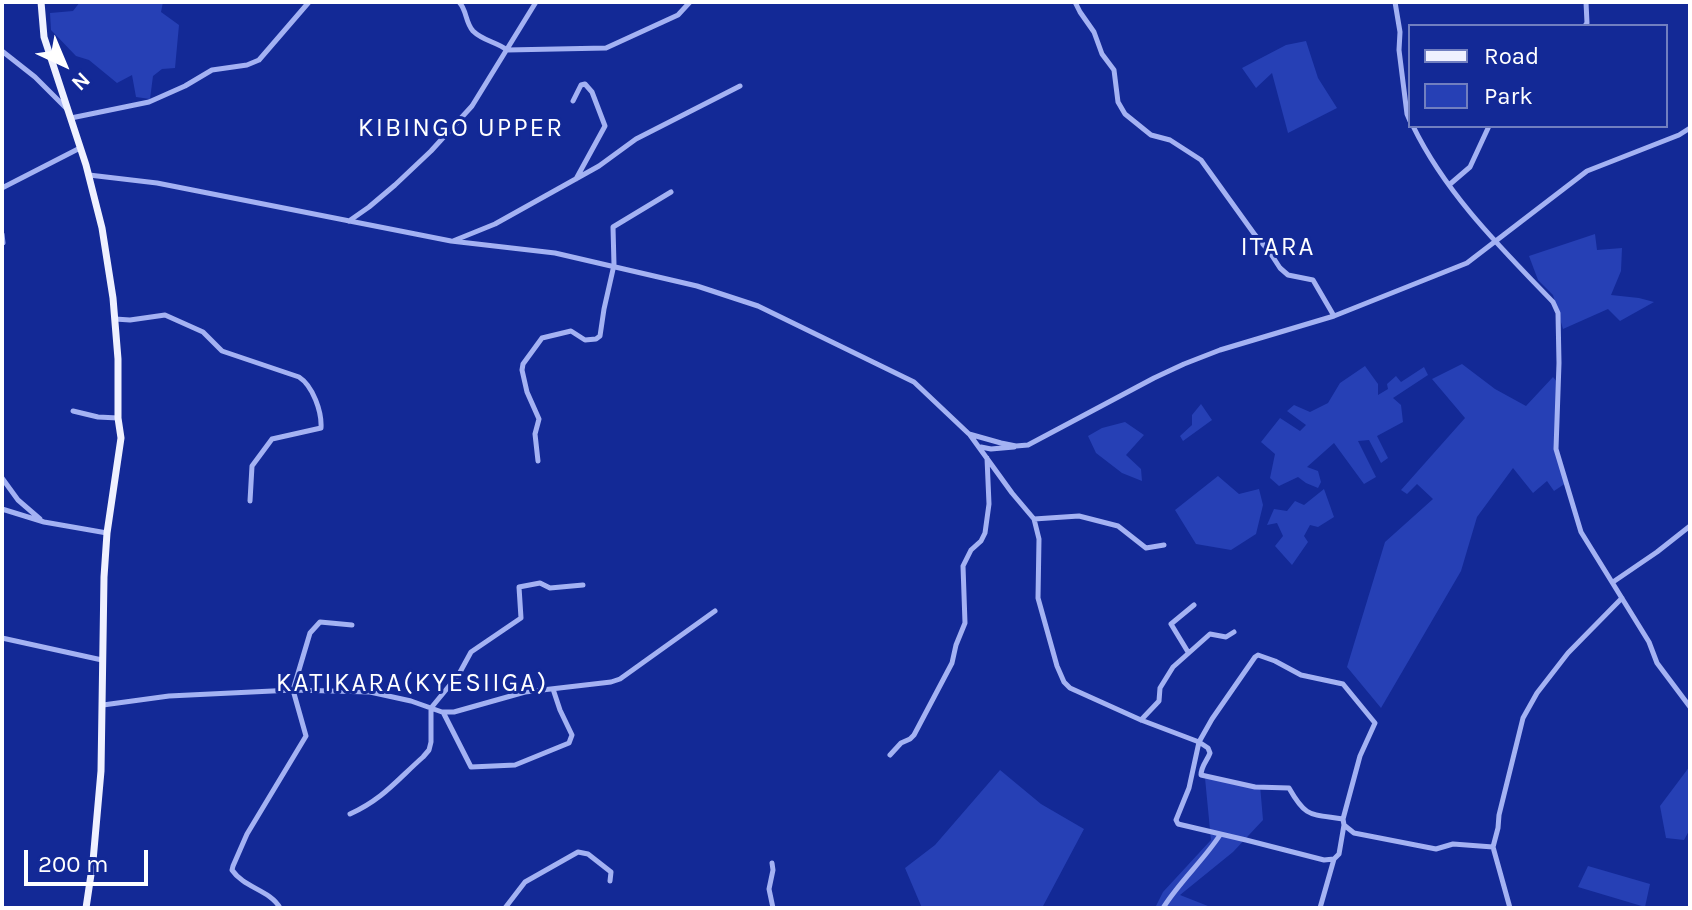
<!DOCTYPE html>
<html>
<head>
<meta charset="utf-8">
<style>
	body { margin:0 }
	#map { position:relative; width:1692px; height:910px; overflow:hidden; background:#132996; font-family:Karla,sans-serif }
	canvas { display:block }
	.frame { position:absolute; inset:0; border:4px solid #fff; pointer-events:none }
	.legend { position:absolute; left:1408px; top:24px; width:260px; height:104px; box-sizing:border-box; background:#132996; border:2px solid #717fc0; margin:0; padding:10px 14px; list-style:none; font-size:24px; color:#fff }
	.legend li { display:flex; align-items:center; gap:16px; height:40px }
	.legend b { width:40px; border:2px solid #717fc0 }
	.north { position:absolute; left:24px; top:24px; width:80px; height:80px; -webkit-text-stroke:6px #132996; paint-order:stroke; rotate:136deg; font-size:22px; font-weight:700; line-height:32px; text-align:center; color:#fff }
	.north::after { content:''; display:block; margin:auto; width:28px; height:36px; background:#fff; clip-path:polygon(50% 0,100% 100%,50% 72%,0 100%) }
	.scale { position:absolute; left:24px; top:850px; width:124px; height:36px; box-sizing:border-box; border:4px solid #fff; border-top:0; padding-left:10px; font-size:24px; line-height:28px; white-space:nowrap; color:#fff; -webkit-text-stroke:6px #132996; paint-order:stroke }
</style>
</head>
<body>
<div id="map">
<canvas width="1692" height="910"></canvas>
<div class="frame"></div>
<ul class="legend">
<li><b style="height:10px;background:#eff1ff"></b>Road</li>
<li><b style="height:22px;background:#2640b5"></b>Park</li>
</ul>
<div class="north">N</div>
<div class="scale">200 m</div>
</div>
<script>
const ctx = document.querySelector('canvas').getContext('2d');
ctx.lineJoin = 'round';
function fillPath(path, color) {
  ctx.fillStyle = color;
  ctx.fill(path, 'evenodd');
}
function stroke(path, color, width, dash) {
  ctx.strokeStyle = color;
  ctx.lineWidth = width;
  ctx.lineCap = dash ? 'butt' : 'round';
  ctx.setLineDash(dash || []);
  ctx.stroke(path);
}
function label(font, color, halo, rows, align = 'center') {
  ctx.font = font + ' Karla,sans-serif';
  ctx.lineWidth = 6;
  ctx.setLineDash([]);
  ctx.textBaseline = 'middle';
  ctx.strokeStyle = halo;
  ctx.fillStyle = color;
  for (const [text, x, y, turn = 0] of rows) {
    ctx.save();
    ctx.translate(x, y);
    ctx.rotate((+turn || 0) * Math.PI / 180);
    ctx.textAlign = isNaN(turn) ? turn : align;
    if (halo) ctx.strokeText(text, 0, 0);
    ctx.fillText(text, 0, 0);
    ctx.restore();
  }
}
const green = new Path2D(`
	M 80,2 L 163,2 L 161,12 L 179,25 L 175,68 L 162,69 L 153,76 L 150,99 L 136,97 L 132,75 L 117,83 L 89,60 L 76,56 L 51,30 L 50,13 L 73,11 Z
	M 1306,41 L 1318,78 L 1337,108 L 1288,133 L 1272,73 L 1256,88 L 1242,68 L 1286,45 Z
	M 1595,234 L 1597,250 L 1622,248 L 1621,271 L 1611,295 L 1639,298 L 1654,302 L 1620,321 L 1608,309 L 1563,329 L 1553,295 L 1538,280 L 1529,256 Z
	M 1462,364 L 1495,389 L 1526,406 L 1553,377 L 1558,383 L 1556,447 L 1566,483 L 1554,491 L 1547,481 L 1533,493 L 1513,468 L 1477,517 L 1461,571 L 1381,708 L 1347,667 L 1385,542 L 1433,499 L 1417,484 L 1407,494 L 1401,490 L 1465,418 L 1432,379 Z
	M 1365,366 L 1378,384 L 1378,395 L 1388,389 L 1387,384 L 1396,376 L 1401,382 L 1424,367 L 1428,375 L 1393,398 L 1401,405 L 1403,422 L 1377,436 L 1388,458 L 1381,463 L 1369,440 L 1358,441 L 1376,477 L 1364,484 L 1334,443 L 1307,467 L 1318,471 L 1321,482 L 1318,488 L 1306,483 L 1298,477 L 1279,486 L 1270,478 L 1275,454 L 1261,442 L 1280,418 L 1300,431 L 1306,425 L 1287,411 L 1294,405 L 1310,412 L 1328,403 L 1340,383 Z
	M 1201,404 L 1212,420 L 1183,441 L 1180,436 L 1192,425 L 1192,415 Z
	M 1125,422 L 1144,435 L 1126,455 L 1141,469 L 1142,481 L 1122,473 L 1096,453 L 1088,436 L 1102,428 Z
	M 1218,476 L 1239,494 L 1259,489 L 1263,505 L 1256,534 L 1231,550 L 1196,544 L 1175,510 Z
	M 1324,489 L 1334,517 L 1318,527 L 1310,525 L 1304,536 L 1308,542 L 1292,565 L 1275,546 L 1283,536 L 1277,523 L 1267,525 L 1274,509 L 1287,511 L 1295,501 L 1304,505 Z
	M 1690,766 L 1690,829 L 1684,840 L 1666,838 L 1660,806 Z
	M 1000,770 L 1041,804 L 1084,829 L 1042,908 L 922,908 L 905,868 L 935,845 Z
	M 1205,778 L 1260,785 L 1263,820 L 1233,852 L 1180,895 L 1213,908 L 1155,908 L 1163,892 L 1211,840 Z
	M 1588,866 L 1650,884 L 1645,907 L 1578,887 Z`);
const minor = new Path2D(`
	M 459,2 C 467,10 465,22 473,31 C 483,41 497,42 507,50 L 606,48 L 678,15 L 690,2
	M 1075,2 L 1080,12 L 1094,32 L 1102,54 L 1114,70 L 1118,102 L 1125,114 L 1151,135 L 1170,140 L 1201,160 L 1255,235 L 1269,251 L 1280,268 L 1288,275 L 1313,280 L 1334,316
	M 1395,2 L 1400,32 L 1399,50 L 1407,114 L 1410,121
	M 1585,26 L 1587,23 L 1586,2
	M 2,51 L 35,77 L 67,109
	M 573,101 L 581,85 L 585,84 L 592,92 L 605,126 L 576,179
	M 71,118 L 149,102 L 185,86 L 212,70 L 247,65 L 259,60 L 309,2
	M 1413,126 C 1446,194 1501,248 1553,302 L 1558,313 L 1559,363 L 1556,449 L 1581,532 L 1649,642 L 1657,663 L 1690,707
	M 89,175 L 157,183 L 451,241 L 555,253 L 697,286 L 758,306 L 914,382 L 969,434 L 1001,443 L 1016,446 L 1028,445 L 1154,378 L 1184,364 L 1220,350 L 1334,316 L 1467,263 L 1587,171 L 1679,135 L 1690,128
	M 1449,185 L 1470,167 L 1489,126
	M 2,188 L 80,148
	M 349,221 L 369,207 L 395,185 L 431,151 L 472,106 L 536,2
	M 2,234 L 3,243
	M 453,241 L 495,224 L 599,166 L 636,139 L 740,86
	M 115,319 L 130,320 L 165,315 L 203,332 L 222,351 L 299,377 C 313,386 322,412 321,428 L 272,439 L 252,466 L 250,501
	M 73,411 L 98,417 L 118,418
	M 970,435 L 1012,493 L 1034,519 L 1039,539 L 1038,598 L 1057,666 L 1064,682 L 1070,688 L 1141,720 L 1199,742 L 1212,719 L 1255,657 L 1258,655 L 1275,661 L 1301,675 L 1343,684 L 1375,723 L 1360,756 L 1343,819 L 1344,825 L 1354,833 L 1436,849 L 1453,844 L 1493,847
	M 981,447 L 991,449 L 1014,447
	M 538,461 L 535,434 L 539,419 L 527,392 L 522,370 L 523,364 L 542,338 L 571,331 L 585,340 L 596,339 L 600,336 L 604,309 L 614,265 L 613,227 L 671,192
	M 2,478 L 18,500 L 40,519
	M 2,509 L 44,522 L 107,533
	M 1034,519 L 1079,516 L 1118,526 L 1146,548 L 1164,545
	M 1613,582 L 1657,552 L 1690,526
	M 2,638 L 102,660
	M 1188,652 L 1171,624 L 1194,605
	M 103,705 L 169,696 L 293,690 L 370,692 L 411,701 L 442,712 L 454,712 L 525,692 L 611,682 L 620,679 L 715,611
	M 443,712 L 471,767 L 515,765 L 569,743 L 572,735 L 560,710 L 553,689
	M 1141,720 L 1159,701 L 1160,688 L 1173,667 L 1210,634 L 1226,637 L 1234,632
	M 890,755 L 901,743 L 910,739 L 914,735 L 952,663 L 956,645 L 965,623 L 963,566 L 971,550 L 981,541 L 985,533 L 989,504 L 987,458
	M 350,814 C 383,799 397,780 423,757 L 429,750 L 431,742 L 431,708 L 459,674 L 471,652 L 521,618 L 519,587 L 540,583 L 550,588 L 583,585
	M 1343,819 C 1310,814 1306,818 1289,788 L 1255,787 L 1201,775 C 1201,766 1207,761 1210,753 L 1208,748 L 1199,742 L 1189,788 L 1176,820 L 1178,824 L 1246,840 L 1324,860 L 1334,859 L 1339,854 L 1344,825
	M 772,863 L 773,870 L 769,889 L 773,908
	M 280,908 C 270,890 244,888 232,870 L 233,866 L 247,834 L 306,736 L 293,690 L 310,633 L 320,622 L 352,625
	M 505,908 L 525,882 L 578,852 L 588,854 L 611,872 L 610,881
	M 1163,908 C 1179,882 1203,861 1220,835
	M 1320,908 L 1334,859
	M 1510,908 L 1493,847 L 1498,828 L 1499,815 L 1523,718 L 1537,693 L 1568,653 L 1622,598`);
const major = new Path2D(`
	M 41,2 L 44,37 L 86,165 L 102,228 L 113,298 L 118,359 L 118,418 L 121,438 L 107,533 L 104,577 L 101,771 L 93,861 L 86,908`);
const quarterNames = [
	["KIBINGO UPPER",461,129],
	["ITARA",1278,248],
	["KATIKARA(KYESIIGA)",412,684]
];
fillPath(green, '#2640b5');
stroke(minor, '#a4b2f3', 5);
stroke(major, '#eff1ff', 7);
ctx.letterSpacing = '2px';
label('26px', '#fff', '#132996', quarterNames);
ctx.letterSpacing = '0px';
</script>
</body>
</html>
